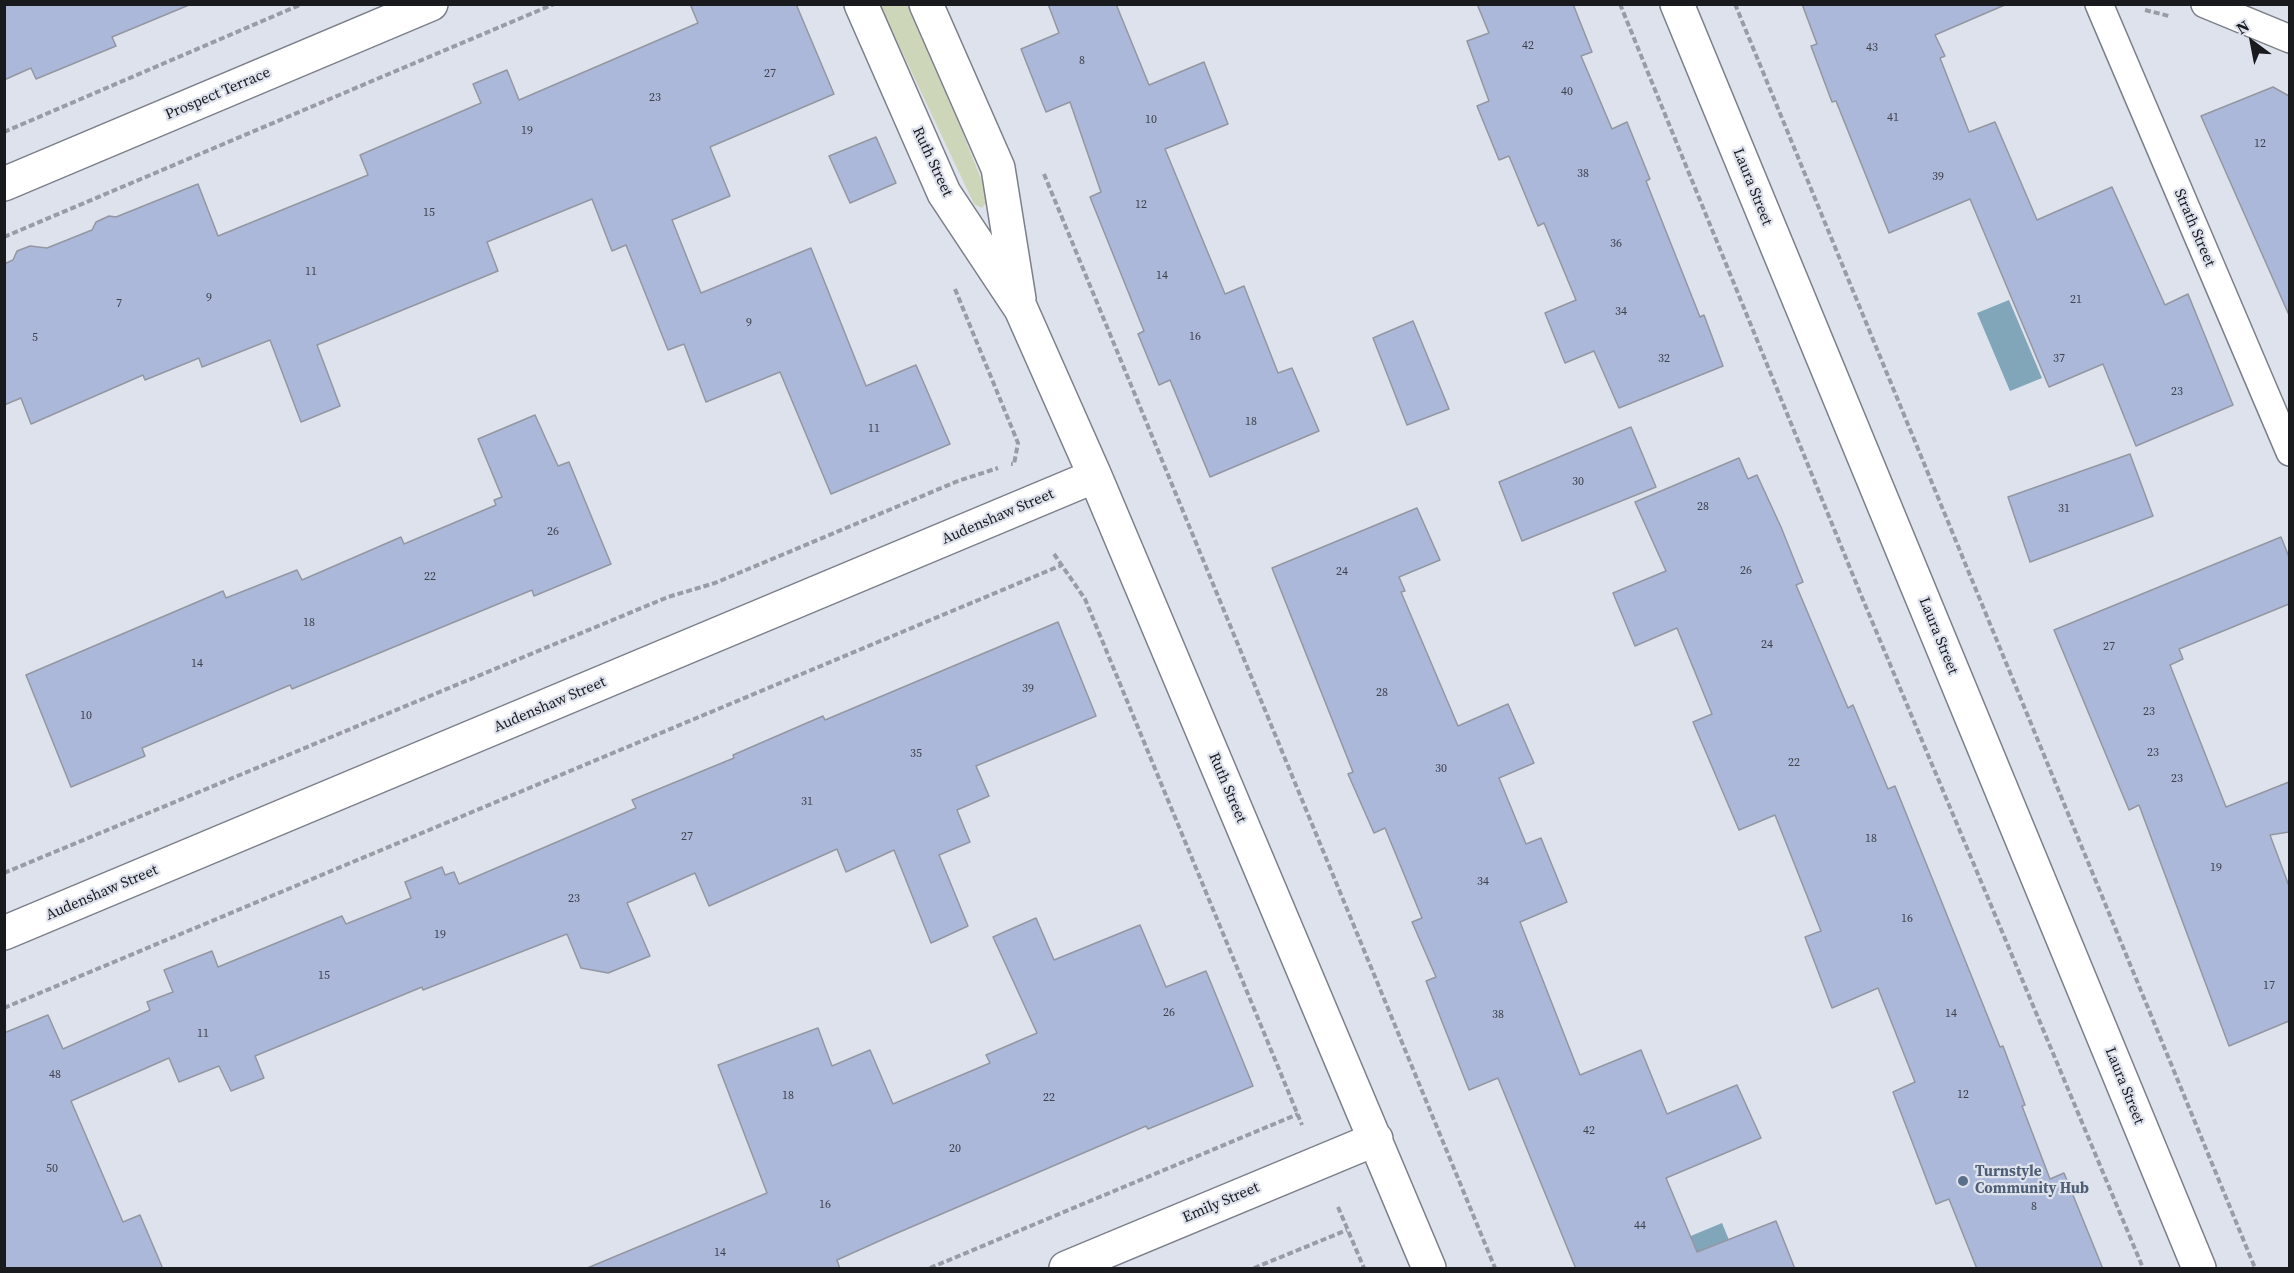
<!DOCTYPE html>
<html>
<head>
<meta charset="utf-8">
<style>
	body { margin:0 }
	#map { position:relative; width:2294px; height:1273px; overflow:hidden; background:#dee2ed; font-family:"Source Serif 4",serif }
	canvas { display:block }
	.frame { position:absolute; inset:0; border:6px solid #191a1e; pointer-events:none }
	.north { position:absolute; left:2222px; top:12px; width:60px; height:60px; -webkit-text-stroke:4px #dee2ed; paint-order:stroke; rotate:328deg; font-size:16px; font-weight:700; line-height:24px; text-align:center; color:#191a1e }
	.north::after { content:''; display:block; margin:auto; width:21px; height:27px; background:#191a1e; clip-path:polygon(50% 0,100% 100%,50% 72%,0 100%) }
</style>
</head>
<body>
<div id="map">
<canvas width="2294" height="1273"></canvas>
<div class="frame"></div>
<div class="north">N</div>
</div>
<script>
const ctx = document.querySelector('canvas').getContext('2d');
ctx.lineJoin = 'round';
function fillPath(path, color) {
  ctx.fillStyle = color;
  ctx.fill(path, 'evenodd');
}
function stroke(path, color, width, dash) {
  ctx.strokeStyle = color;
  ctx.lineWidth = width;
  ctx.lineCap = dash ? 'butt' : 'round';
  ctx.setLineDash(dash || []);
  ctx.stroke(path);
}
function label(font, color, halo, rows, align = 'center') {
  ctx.font = font + ' "Source Serif 4",serif';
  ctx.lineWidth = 4.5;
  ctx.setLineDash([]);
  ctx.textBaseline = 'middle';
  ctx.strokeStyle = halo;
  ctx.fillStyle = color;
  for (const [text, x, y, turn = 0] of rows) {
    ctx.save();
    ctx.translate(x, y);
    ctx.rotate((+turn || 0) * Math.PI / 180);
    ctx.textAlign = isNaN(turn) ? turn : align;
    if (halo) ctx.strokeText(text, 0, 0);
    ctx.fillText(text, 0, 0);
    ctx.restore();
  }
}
const green = new Path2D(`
	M 880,5 L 907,5 L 960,126 L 989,199 L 982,208 L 974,204 Z`);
const water = new Path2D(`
	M 2009,300 L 2042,378 L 2010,391 L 1977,313 Z
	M 1722,1223 L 1729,1240 L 1668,1266 L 1681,1240 Z`);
const building = new Path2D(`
	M 4,4 L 189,4 L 189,5 L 112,37 L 116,46 L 36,79 L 31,68 L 4,80 Z
	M 690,4 L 796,4 L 834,94 L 710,147 L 730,196 L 672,220 L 701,293 L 811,248 L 866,386 L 916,365 L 950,444 L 831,494 L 780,372 L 706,402 L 684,344 L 668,350 L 626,245 L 612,251 L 592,199 L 487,242 L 498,271 L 317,345 L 340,406 L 301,422 L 270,340 L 202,367 L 199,358 L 145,380 L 143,375 L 31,424 L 21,398 L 4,405 L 4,264 L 13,260 L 17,251 L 30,246 L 47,248 L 92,230 L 96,222 L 109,216 L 116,217 L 198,184 L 218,236 L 368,175 L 360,155 L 481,103 L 473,84 L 507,70 L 519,100 L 698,23 Z
	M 1048,4 L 1116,4 L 1149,85 L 1204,62 L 1228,124 L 1165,149 L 1225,294 L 1244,286 L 1278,373 L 1292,368 L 1319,431 L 1210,477 L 1170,380 L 1159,385 L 1138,334 L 1144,331 L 1090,197 L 1101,192 L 1070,102 L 1046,112 L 1021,49 L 1059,33 Z
	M 1477,4 L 1573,4 L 1592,52 L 1581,56 L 1612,129 L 1627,122 L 1650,179 L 1646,181 L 1700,317 L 1704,315 L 1723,366 L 1619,408 L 1594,351 L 1565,363 L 1545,313 L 1576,300 L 1544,223 L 1538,226 L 1509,156 L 1499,160 L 1477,106 L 1489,101 L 1467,41 L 1489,33 Z
	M 1802,4 L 2007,4 L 1935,35 L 1945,56 L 1940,58 L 1969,132 L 1995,122 L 2037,220 L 2112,187 L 2165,305 L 2188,294 L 2233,405 L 2136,446 L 2103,364 L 2049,387 L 1970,199 L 1889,233 L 1836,101 L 1832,102 L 1811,46 L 1817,44 Z
	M 2273,87 L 2289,96 L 2289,315 L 2201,116 Z
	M 876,137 L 896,183 L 850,203 L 829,156 Z
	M 1413,321 L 1449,409 L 1407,425 L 1373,338 Z
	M 535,415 L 558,466 L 569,462 L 611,564 L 534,596 L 532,590 L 292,689 L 290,685 L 142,748 L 145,756 L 71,787 L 26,675 L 223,591 L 226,598 L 297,570 L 302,580 L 401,537 L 404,544 L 496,505 L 494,500 L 502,497 L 478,439 Z
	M 1631,427 L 1656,487 L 1522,541 L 1499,482 Z
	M 2130,454 L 2153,516 L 2030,562 L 2008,497 Z
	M 1739,458 L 1748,479 L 1757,475 L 1781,527 L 1803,582 L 1796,585 L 1848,708 L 1853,705 L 1888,789 L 1895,786 L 2000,1047 L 2003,1046 L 2025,1105 L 2022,1106 L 2050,1179 L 2064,1173 L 2103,1269 L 1977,1269 L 1949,1199 L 1936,1204 L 1893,1092 L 1915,1082 L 1878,988 L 1832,1008 L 1805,937 L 1821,931 L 1775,815 L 1739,830 L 1693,722 L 1712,714 L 1677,628 L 1635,646 L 1613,593 L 1666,571 L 1635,502 Z
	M 1417,508 L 1440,560 L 1399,577 L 1405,591 L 1401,592 L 1458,726 L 1508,704 L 1534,763 L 1499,778 L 1526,844 L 1541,838 L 1567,902 L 1520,922 L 1580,1075 L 1641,1050 L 1667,1114 L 1737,1085 L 1761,1138 L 1666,1178 L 1697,1252 L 1776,1221 L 1795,1269 L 1576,1269 L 1498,1078 L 1469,1090 L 1426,981 L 1436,977 L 1412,922 L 1422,918 L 1385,828 L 1374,833 L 1348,774 L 1353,772 L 1272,568 Z
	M 2281,537 L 2289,557 L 2289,604 L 2179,649 L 2183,659 L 2170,665 L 2226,807 L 2289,782 L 2289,832 L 2270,835 L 2289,886 L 2289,1021 L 2229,1046 L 2139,805 L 2129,810 L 2054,630 Z
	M 1058,622 L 1096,716 L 976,766 L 989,796 L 957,810 L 970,842 L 939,855 L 968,926 L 931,943 L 894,850 L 846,872 L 837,849 L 709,906 L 695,873 L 627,903 L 650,956 L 608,973 L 581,968 L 567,934 L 423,990 L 422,987 L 255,1056 L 264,1078 L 231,1091 L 219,1066 L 179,1082 L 169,1058 L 71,1101 L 123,1222 L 140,1215 L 163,1269 L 4,1269 L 4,1033 L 48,1015 L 63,1049 L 150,1010 L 147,1002 L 173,992 L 164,970 L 212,951 L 218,967 L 342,916 L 346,924 L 411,898 L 405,882 L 442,867 L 445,875 L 454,872 L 459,884 L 636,808 L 632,800 L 734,758 L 733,755 L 823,716 L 825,720 Z
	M 1036,918 L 1054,960 L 1140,925 L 1166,987 L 1206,971 L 1253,1086 L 1148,1129 L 1146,1126 L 888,1237 L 837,1260 L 840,1269 L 585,1269 L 767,1193 L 718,1065 L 818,1028 L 832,1066 L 870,1050 L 893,1104 L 990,1063 L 986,1055 L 1037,1033 L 993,937 Z`);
const path = new Path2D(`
	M 1620,4 L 1861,595 L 2143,1268
	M 1735,4 L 2255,1268
	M 2145,10 L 2169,16
	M 4,132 L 302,4
	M 1044,174 L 1495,1268
	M 4,237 L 554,4
	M 955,289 L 1018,443 L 1014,464 L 1011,464
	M 1054,554 L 1085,599 L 1302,1125
	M 4,873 L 668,597 L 715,583 L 958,481 L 998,468
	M 4,1008 L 1062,565
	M 1338,1207 L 1364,1268
	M 930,1268 L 1298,1114
	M 1254,1268 L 1347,1230`);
const lane = new Path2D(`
	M 2099,4 L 2290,452
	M 2205,4 L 2290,39`);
const street = new Path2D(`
	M 861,4 L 944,193 L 1021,309 L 1095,476 L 1429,1268
	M 926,4 L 998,168 L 1019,299
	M 1677,4 L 2199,1268
	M 4,184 L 431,4
	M 4,933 L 1095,476
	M 1066,1268 L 1376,1139`);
const markers = [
	[1963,1181,6,"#5c6f8a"]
];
const numberNames = [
	["42",1528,46],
	["43",1872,48],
	["8",1082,61],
	["27",770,74],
	["40",1567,92],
	["23",655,98],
	["41",1893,118],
	["10",1151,120],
	["19",527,131],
	["12",2260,144],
	["38",1583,174],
	["39",1938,177],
	["12",1141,205],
	["15",429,213],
	["36",1616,244],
	["11",311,272],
	["14",1162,276],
	["9",209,298],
	["21",2076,300],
	["7",119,304],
	["34",1621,312],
	["9",749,323],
	["16",1195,337],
	["5",35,338],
	["32",1664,359],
	["37",2059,359],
	["23",2177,392],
	["18",1251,422],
	["11",874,429],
	["30",1578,482],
	["28",1703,507],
	["31",2064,509],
	["26",553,532],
	["26",1746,571],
	["24",1342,572],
	["22",430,577],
	["18",309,623],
	["24",1767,645],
	["27",2109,647],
	["14",197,664],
	["39",1028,689],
	["28",1382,693],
	["23",2149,712],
	["10",86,716],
	["23",2153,753],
	["35",916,754],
	["22",1794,763],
	["30",1441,769],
	["23",2177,779],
	["31",807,802],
	["27",687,837],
	["18",1871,839],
	["19",2216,868],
	["34",1483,882],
	["23",574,899],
	["16",1907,919],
	["19",440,935],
	["15",324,976],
	["17",2269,986],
	["26",1169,1013],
	["14",1951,1014],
	["38",1498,1015],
	["11",203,1034],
	["48",55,1075],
	["12",1963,1095],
	["18",788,1096],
	["22",1049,1098],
	["42",1589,1131],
	["20",955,1149],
	["50",52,1169],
	["16",825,1205],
	["8",2034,1207],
	["44",1640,1226],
	["14",720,1253]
];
const streetNames = [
	["Prospect Terrace",218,94,-23],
	["Ruth Street",932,162,65],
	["Laura Street",1752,187,68],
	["Strath Street",2194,228,67],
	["Audenshaw Street",998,517,-23],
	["Laura Street",1938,636,68],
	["Audenshaw Street",550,705,-23],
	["Ruth Street",1227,788,67],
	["Audenshaw Street",102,893,-23],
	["Laura Street",2124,1086,68],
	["Emily Street",1221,1203,-23]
];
const serviceNames = [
	["Turnstyle",1975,1172],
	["Community Hub",1975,1189]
];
fillPath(green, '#ced6ba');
fillPath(water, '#81a6ba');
fillPath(building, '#acb8d9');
stroke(building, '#9397a2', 1.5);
stroke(lane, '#7b7f89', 30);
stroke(street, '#7b7f89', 36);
stroke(path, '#999ca4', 4, [6, 3]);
stroke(lane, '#fff', 27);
stroke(street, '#fff', 33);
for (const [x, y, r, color] of markers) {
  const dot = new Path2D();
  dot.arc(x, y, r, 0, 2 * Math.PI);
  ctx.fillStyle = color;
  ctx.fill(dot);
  stroke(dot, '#dee2ed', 2);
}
label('12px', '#3e424d', null, numberNames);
label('15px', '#191a1e', '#dee2ed', streetNames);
label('bold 15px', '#4e5e75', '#dee2ed', serviceNames, 'left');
</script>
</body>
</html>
